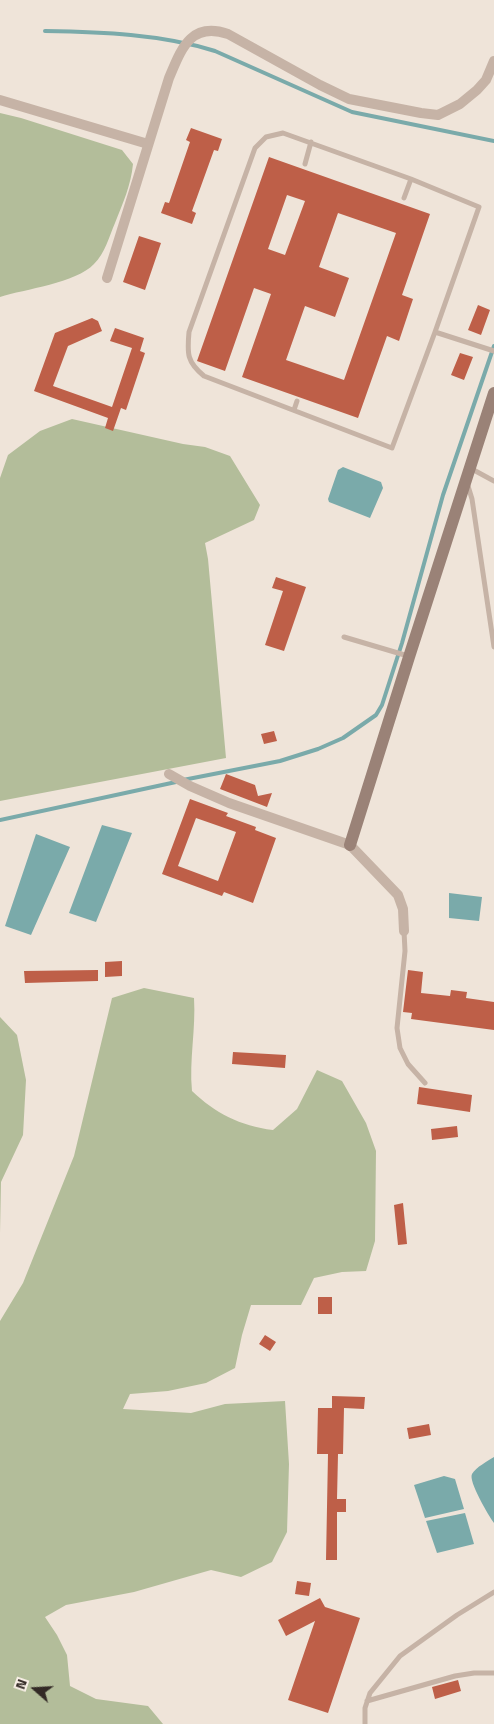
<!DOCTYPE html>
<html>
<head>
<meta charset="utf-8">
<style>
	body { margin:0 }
	#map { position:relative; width:494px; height:1724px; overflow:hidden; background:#efe4d9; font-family:"Titillium Web",sans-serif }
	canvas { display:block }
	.north { position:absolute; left:10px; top:1664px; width:50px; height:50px; -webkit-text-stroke:4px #f7eee5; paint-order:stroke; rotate:289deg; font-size:14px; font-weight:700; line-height:20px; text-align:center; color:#332a26 }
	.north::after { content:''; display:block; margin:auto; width:18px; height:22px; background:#332a26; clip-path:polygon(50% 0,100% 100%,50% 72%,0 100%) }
</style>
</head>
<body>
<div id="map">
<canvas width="494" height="1724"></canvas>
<div class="north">N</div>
</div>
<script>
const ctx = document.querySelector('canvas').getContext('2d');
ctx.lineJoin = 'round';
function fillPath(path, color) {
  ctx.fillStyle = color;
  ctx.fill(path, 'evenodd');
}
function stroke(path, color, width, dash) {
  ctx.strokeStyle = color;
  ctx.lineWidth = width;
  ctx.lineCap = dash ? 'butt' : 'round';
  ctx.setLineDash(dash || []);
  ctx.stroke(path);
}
const green = new Path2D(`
	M 0,113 L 21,118 L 122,150 L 133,164 C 131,185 123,203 115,223 C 109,237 105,253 94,264 C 76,283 25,289 0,297 Z
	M 72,419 L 183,444 L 205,447 L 230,456 L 260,505 L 254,520 L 205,543 L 208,559 L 226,758 L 0,801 L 0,478 L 8,455 L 40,431 Z
	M 144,988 L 194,998 C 196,1029 189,1060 192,1091 C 215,1113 240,1126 273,1130 L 297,1109 L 317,1070 L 342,1081 L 366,1123 L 376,1151 L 375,1241 L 366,1271 L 342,1272 L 314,1278 L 301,1305 L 251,1305 L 242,1335 L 235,1368 L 206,1383 L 168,1391 L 130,1394 L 123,1409 L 191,1413 L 225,1404 L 285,1401 L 289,1464 L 287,1532 L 272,1562 L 241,1577 L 211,1570 L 134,1592 L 66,1605 L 45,1617 L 57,1635 L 67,1655 L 70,1686 L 96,1699 L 148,1706 L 163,1724 L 0,1724 L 0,1321 L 23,1283 L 74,1156 L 112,998 Z
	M 0,1017 L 17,1035 L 26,1080 L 23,1135 L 1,1182 L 0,1233 Z`);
const water = new Path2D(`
	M 343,467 L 381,482 L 383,488 L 370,518 L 329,502 L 328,499 L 338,470 Z
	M 102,825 L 132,833 L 96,922 L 69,913 Z
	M 36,834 L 70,847 L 31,935 L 5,926 Z
	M 449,893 L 482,897 L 479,921 L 449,918 Z
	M 494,1457 L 494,1523 C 489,1516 468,1481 472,1474 C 476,1467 488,1461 494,1457 Z
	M 444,1476 L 455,1479 L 464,1509 L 425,1518 L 414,1485 Z
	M 465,1513 L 474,1544 L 437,1553 L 426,1521 Z`);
const stream = new Path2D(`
	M 45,31 C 101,32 161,34 215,51 L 352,112 L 494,141
	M 183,780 L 280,761 L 318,749 L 343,738 L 376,715 L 382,705 L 402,643 L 443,495 L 494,346
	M 0,820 L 176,782`);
const building = new Path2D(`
	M 191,128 L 222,139 L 218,151 L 214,150 L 192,211 L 196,213 L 192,224 L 161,213 L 165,202 L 169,203 L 190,142 L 186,140 Z
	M 269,157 L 430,214 L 402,295 L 413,299 L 399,341 L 387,336 L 358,418 L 242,377 L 271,294 L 254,288 L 225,371 L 197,361 ZM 287,195 L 305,201 L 285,255 L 268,249 ZM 338,213 L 396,233 L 344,380 L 286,360 L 305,306 L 335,317 L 349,278 L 319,267 Z
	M 139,236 L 161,243 L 145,290 L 123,282 Z
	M 478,305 L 490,310 L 481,335 L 468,330 Z
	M 92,318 L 98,321 L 102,331 L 68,346 L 53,386 L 112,407 L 132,348 L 110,341 L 115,328 L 144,338 L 140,351 L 145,353 L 126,410 L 121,408 L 113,431 L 105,428 L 108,418 L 34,391 L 55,333 Z
	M 460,353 L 473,357 L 464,380 L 451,375 Z
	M 276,577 L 306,587 L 284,651 L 265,645 L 283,591 L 272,588 Z
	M 274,731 L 277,741 L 264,744 L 261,734 Z
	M 226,774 L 255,785 L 258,796 L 272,793 L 267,807 L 220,789 Z
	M 190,799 L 228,813 L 226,816 L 256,827 L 255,830 L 276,838 L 253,903 L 224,892 L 222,896 L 162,874 ZM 196,818 L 236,832 L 218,881 L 178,866 Z
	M 122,961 L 122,976 L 105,977 L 105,962 Z
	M 98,970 L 98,981 L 25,983 L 24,971 Z
	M 408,970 L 423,972 L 421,993 L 450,996 L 451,990 L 467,992 L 466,998 L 494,1002 L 494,1030 L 411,1019 L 412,1013 L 403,1012 Z
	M 233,1052 L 286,1055 L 285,1068 L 232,1064 Z
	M 419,1087 L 472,1095 L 470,1112 L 417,1104 Z
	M 457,1126 L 458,1137 L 432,1140 L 431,1129 Z
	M 403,1203 L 407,1244 L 398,1245 L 394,1205 Z
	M 318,1297 L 332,1297 L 332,1314 L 318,1314 Z
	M 265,1335 L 276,1342 L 270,1351 L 259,1344 Z
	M 332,1396 L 365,1397 L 364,1409 L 344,1408 L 343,1454 L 338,1454 L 337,1499 L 346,1499 L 346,1512 L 337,1512 L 337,1560 L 326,1560 L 328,1454 L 317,1454 L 318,1408 L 332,1408 Z
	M 429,1424 L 431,1435 L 409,1439 L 407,1428 Z
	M 297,1581 L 311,1583 L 309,1596 L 295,1594 Z
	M 320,1598 L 325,1607 L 360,1618 L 328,1713 L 288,1700 L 315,1621 L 286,1636 L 278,1620 Z
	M 458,1680 L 461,1691 L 435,1699 L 432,1687 Z`);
const lane = new Path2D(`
	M 305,164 L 311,142
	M 404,198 L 411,179
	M 435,332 L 479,207 L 411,179 L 283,133 L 266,137 L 255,148 L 189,332 C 187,354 187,362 204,376 L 392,448 L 435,332 L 494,351
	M 294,410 L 297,401
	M 470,468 L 494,481
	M 468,486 L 472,499 L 494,647
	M 344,637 L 408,656
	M 404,931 L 405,951 L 397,1028 L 400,1048 L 408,1064 L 425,1083
	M 367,1701 L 455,1676 L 474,1673 L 494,1673
	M 365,1724 L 365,1708 L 370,1693 L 400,1656 L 457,1615 L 494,1592`);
const street = new Path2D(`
	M 0,100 L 148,144
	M 107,278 L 169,78 C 181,50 190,21 228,34 L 320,85 L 349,99 L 421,113 L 438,115 L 460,104 L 477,90 L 486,80 L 494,61
	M 169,774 L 190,786 L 229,803 L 350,845 L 398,895 L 403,909 L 404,931`);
const secondary = new Path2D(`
	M 350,845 L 409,657 L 494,393`);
fillPath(green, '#b3bd9a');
fillPath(water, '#7aaaaa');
stroke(stream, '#7aaaaa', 4);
fillPath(building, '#be5f48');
stroke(lane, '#c6b3a6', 5);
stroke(street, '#c6b3a6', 10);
stroke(secondary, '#9a8277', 12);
</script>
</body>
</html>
